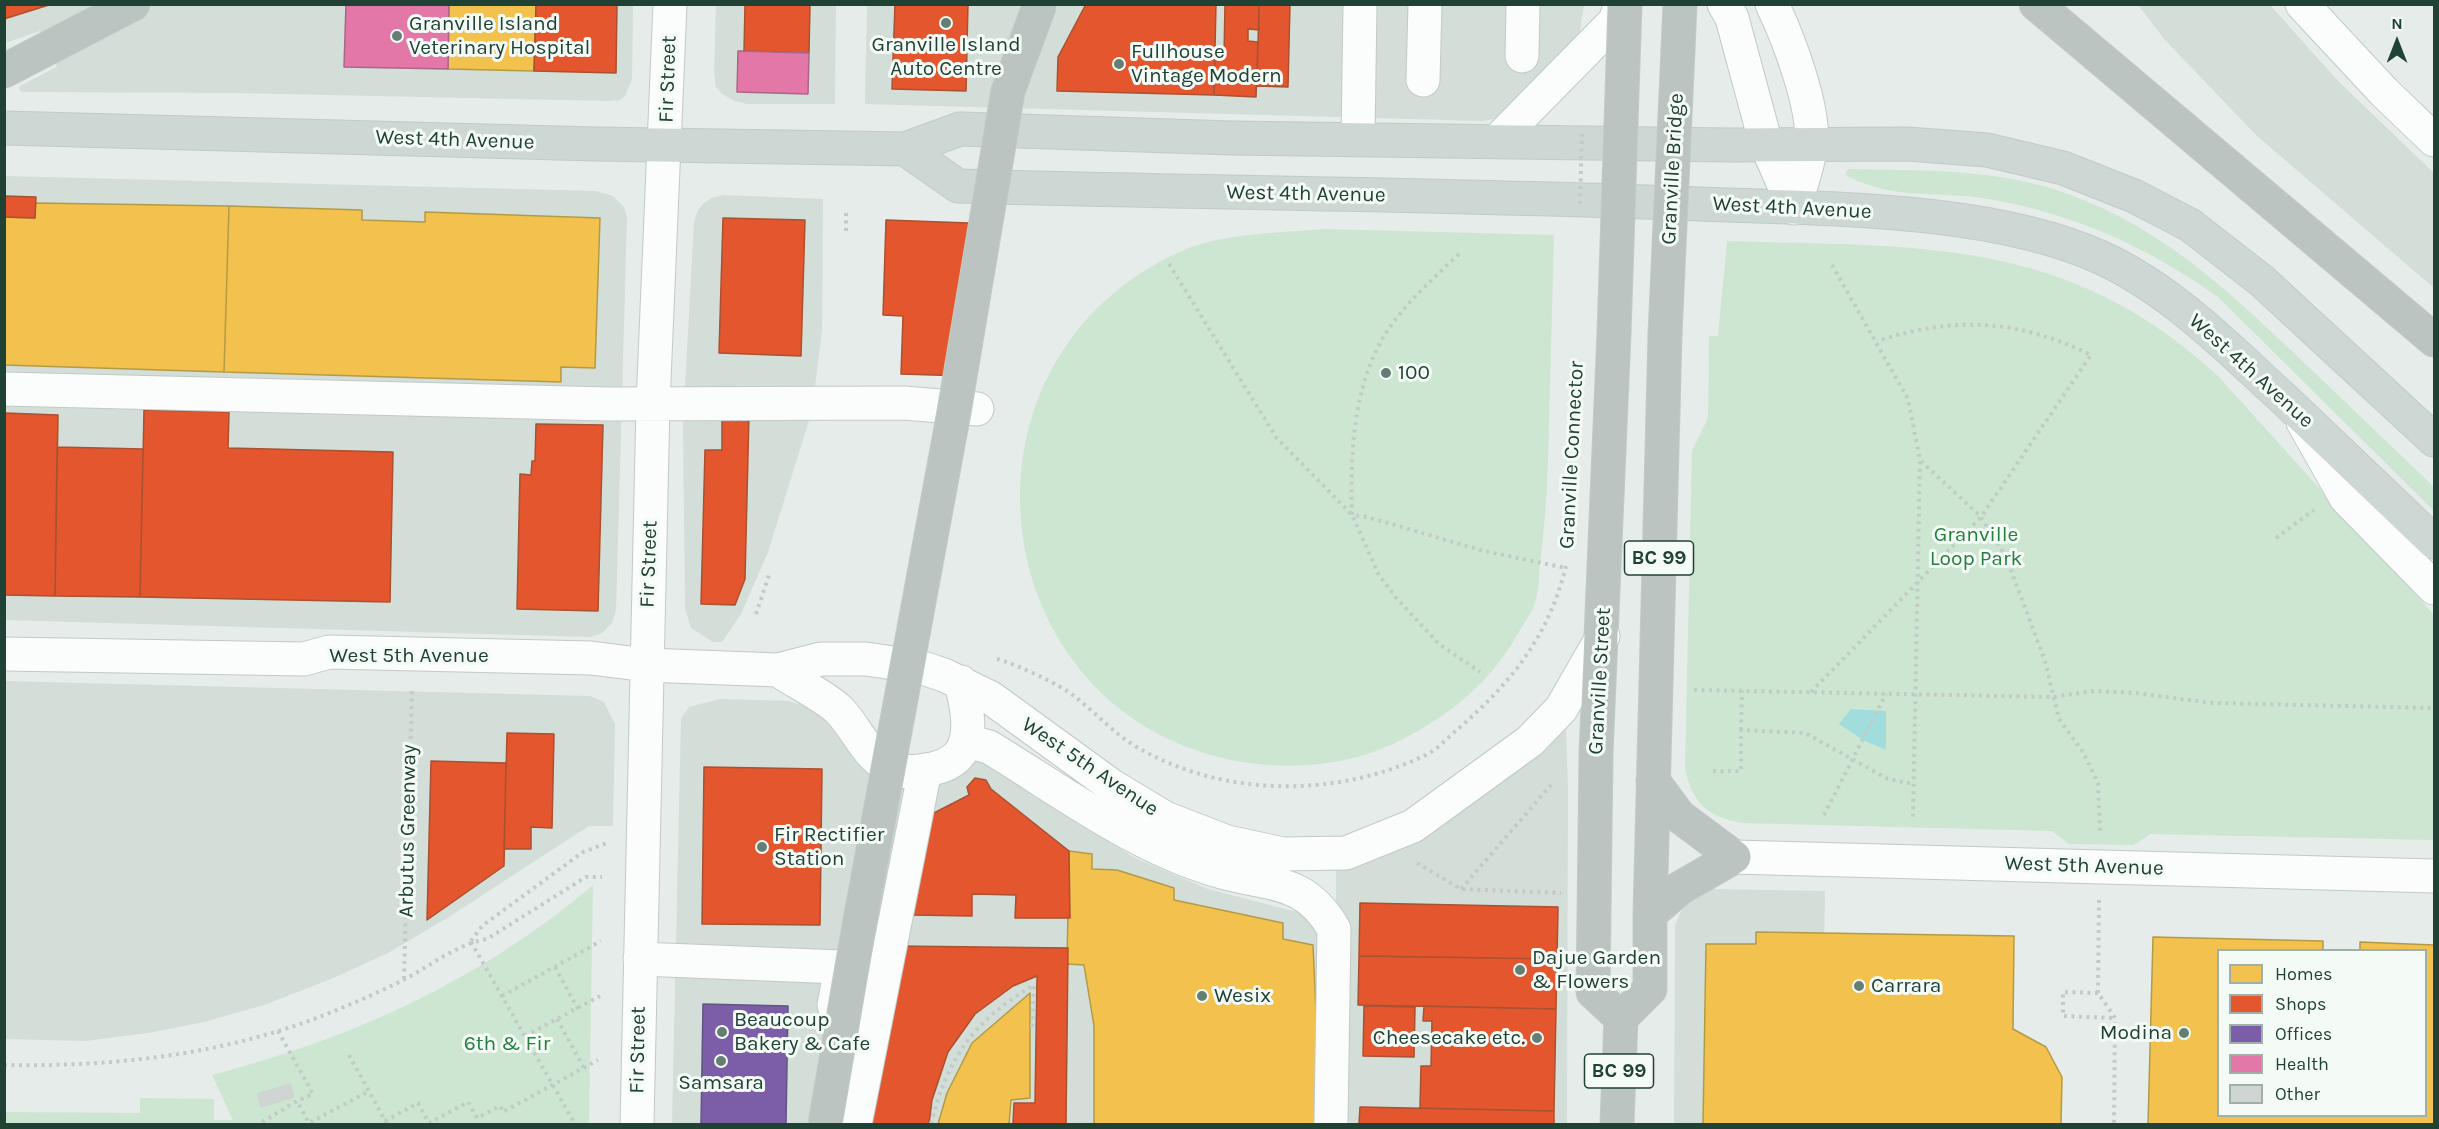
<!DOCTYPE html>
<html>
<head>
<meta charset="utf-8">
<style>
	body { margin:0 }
	#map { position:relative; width:2439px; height:1129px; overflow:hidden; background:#e6ece9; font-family:Karla,sans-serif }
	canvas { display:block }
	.frame { position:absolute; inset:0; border:6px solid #204235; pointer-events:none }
	.legend { position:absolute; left:2217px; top:949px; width:210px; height:168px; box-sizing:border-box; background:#f4faf6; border:2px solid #9fb0a9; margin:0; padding:8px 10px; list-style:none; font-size:18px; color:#204235 }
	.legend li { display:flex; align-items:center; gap:12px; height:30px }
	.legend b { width:30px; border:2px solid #9fb0a9 }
	.north { position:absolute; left:2367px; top:12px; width:60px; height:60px; -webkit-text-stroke:4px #f4faf6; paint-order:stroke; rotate:0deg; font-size:16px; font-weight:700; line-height:24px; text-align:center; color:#204235 }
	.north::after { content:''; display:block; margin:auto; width:21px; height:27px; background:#204235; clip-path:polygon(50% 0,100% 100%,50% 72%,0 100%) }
</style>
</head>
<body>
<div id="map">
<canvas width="2439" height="1129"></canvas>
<div class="frame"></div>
<ul class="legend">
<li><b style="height:16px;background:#f2c14e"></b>Homes</li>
<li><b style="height:16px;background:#e4572e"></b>Shops</li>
<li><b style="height:16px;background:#7b5ea7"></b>Offices</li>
<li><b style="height:16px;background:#e377a8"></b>Health</li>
<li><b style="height:16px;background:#ced5d2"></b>Other</li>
</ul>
<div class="north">N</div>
</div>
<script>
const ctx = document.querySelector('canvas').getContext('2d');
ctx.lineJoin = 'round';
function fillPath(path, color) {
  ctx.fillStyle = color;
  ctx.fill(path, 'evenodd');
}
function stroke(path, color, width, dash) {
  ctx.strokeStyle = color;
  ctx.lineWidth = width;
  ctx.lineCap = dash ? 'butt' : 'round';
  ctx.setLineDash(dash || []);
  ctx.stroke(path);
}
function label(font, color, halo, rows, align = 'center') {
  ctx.font = font + ' Karla,sans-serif';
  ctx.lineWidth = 6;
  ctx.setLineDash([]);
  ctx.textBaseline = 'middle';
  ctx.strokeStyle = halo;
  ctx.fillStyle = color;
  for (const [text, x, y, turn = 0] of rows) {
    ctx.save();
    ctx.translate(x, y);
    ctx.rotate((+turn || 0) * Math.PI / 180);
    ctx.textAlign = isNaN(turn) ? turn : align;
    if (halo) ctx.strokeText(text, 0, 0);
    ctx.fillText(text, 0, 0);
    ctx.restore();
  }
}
const built = new Path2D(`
	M 4,5 L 633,5 L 632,79 L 625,96 L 620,100 L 609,101 L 235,93 L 22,92 L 19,90 L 20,86 L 57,67 L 40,31 L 5,43 Z
	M 716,5 L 836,5 L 835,104 L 747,104 L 735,101 L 722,94 L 716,87 L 714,73 Z
	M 867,5 L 1584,5 L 1578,43 L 1501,115 L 1494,119 L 1483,121 L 865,104 Z
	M 2138,5 L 2270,5 L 2339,82 L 2434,173 L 2434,288 L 2257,136 L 2165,40 Z
	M 5,176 L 596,191 L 613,196 L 624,207 L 627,217 L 616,610 L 612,623 L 602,633 L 590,637 L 5,620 Z
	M 723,195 L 823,199 L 822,330 L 812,411 L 768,552 L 741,614 L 722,642 L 713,642 L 691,628 L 685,608 L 683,423 L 694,222 L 698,210 L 704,203 L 711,198 Z
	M 5,681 L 590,696 L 604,702 L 615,724 L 613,826 L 589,826 L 444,920 L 388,953 L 331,979 L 264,1005 L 204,1022 L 148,1033 L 85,1041 L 5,1039 Z
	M 720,699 L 789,701 L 813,709 L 832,721 L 885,781 L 941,785 L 981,757 L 1133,857 L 1208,889 L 1293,911 L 1336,915 L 1336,870 L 1382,857 L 1415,839 L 1566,728 L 1568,791 L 1567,1124 L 672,1124 L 681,718 L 689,707 Z
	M 1713,889 L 1825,891 L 1821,1124 L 1674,1124 L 1675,925 L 1685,902 L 1696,894 Z`);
const green = new Path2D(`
	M 1848,169 C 1922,171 1998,168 2068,194 C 2161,228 2223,286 2293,352 C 2340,397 2387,442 2434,487 L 2434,511 L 2219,298 C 2149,247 2068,211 1982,198 C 1931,191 1894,200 1845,175 Z
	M 1323,229 L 1554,235 C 1552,311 1550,386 1548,462 C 1547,497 1544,530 1540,564 C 1539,576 1539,591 1535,603 C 1532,612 1525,622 1520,630 C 1493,680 1451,715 1401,740 C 1357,763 1306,769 1257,764 C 983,732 931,360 1184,250 C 1223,233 1280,233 1323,229 Z
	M 1727,241 C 1919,247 2067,236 2218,376 L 2434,615 L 2434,840 L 2150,834 L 2134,845 L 2069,844 L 2052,831 L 1742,823 C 1708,817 1692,803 1685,768 L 1692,451 L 1708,418 L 1709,336 L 1718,336 Z
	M 593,885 L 589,1124 L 5,1124 L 5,1112 L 140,1113 L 140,1098 L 214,1099 L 214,1120 L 233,1120 L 212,1075 C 354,1038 481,980 593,885 Z`);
const water = new Path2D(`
	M 1851,709 L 1886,711 L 1886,750 L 1863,740 L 1839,724 Z`);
const homes = new Path2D(`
	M 449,4 L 536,4 L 534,71 L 448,69 Z
	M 35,203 L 229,206 L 224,372 L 4,365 L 4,217 L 35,218 Z
	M 229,206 L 362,210 L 362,220 L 425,222 L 425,212 L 600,218 L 595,368 L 561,367 L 561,382 L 224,372 Z
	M 1069,851 L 1092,854 L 1092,869 L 1117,870 L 1174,888 L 1174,900 L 1283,923 L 1283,939 L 1313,945 L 1321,1124 L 1094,1124 L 1094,1026 L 1084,965 L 1067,964 Z
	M 1756,932 L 2014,936 L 2013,1029 L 2046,1047 L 2062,1077 L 2061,1124 L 1703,1124 L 1706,944 L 1756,944 Z
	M 2153,937 L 2323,941 L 2323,950 L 2218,950 L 2218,1116 L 2426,1116 L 2426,950 L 2360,950 L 2360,942 L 2434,945 L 2434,1124 L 2148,1124 Z
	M 1030,993 L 1030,1098 L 1011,1100 L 1009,1124 L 938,1124 L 947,1093 L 972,1043 Z`);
const shops = new Path2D(`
	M 4,4 L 52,4 L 4,19 Z
	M 536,4 L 617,4 L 616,73 L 534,71 Z
	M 745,4 L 810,4 L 809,53 L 744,51 Z
	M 895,4 L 968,4 L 966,91 L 892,89 Z
	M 1086,4 L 1216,4 L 1214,95 L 1057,91 L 1058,57 Z
	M 1225,4 L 1259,4 L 1259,30 L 1248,29 L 1248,41 L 1258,42 L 1256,97 L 1214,95 L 1215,56 L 1224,56 Z
	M 1259,4 L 1290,4 L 1288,87 L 1257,86 Z
	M 4,196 L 36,197 L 35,218 L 4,217 Z
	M 723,218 L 805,220 L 801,356 L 719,353 Z
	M 886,220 L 969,223 L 965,376 L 901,374 L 903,316 L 883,315 Z
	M 144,410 L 229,412 L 228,448 L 393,452 L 390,602 L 140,597 Z
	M 4,413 L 58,415 L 55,596 L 4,595 Z
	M 722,413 L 749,414 L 745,579 L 735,605 L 701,604 L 705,450 L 722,450 Z
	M 536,424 L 603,425 L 598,611 L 517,609 L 520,474 L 531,475 L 532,461 L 535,461 Z
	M 57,447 L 143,449 L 140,597 L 55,596 Z
	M 507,733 L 554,734 L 552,828 L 531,827 L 531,849 L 504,849 Z
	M 431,761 L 506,763 L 504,866 L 427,920 Z
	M 704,767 L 822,769 L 820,925 L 702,924 Z
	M 975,778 L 986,780 L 991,789 L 1069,851 L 1070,918 L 1015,918 L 1016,895 L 972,894 L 972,916 L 912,915 L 932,814 L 969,795 L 967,787 Z
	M 1360,903 L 1558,907 L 1557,959 L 1359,956 Z
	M 895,946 L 1068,948 L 1066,1124 L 1013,1124 L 1014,1103 L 1035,1103 L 1037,976 L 1013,986 L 975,1014 L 948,1052 L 932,1100 L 929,1124 L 866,1124 Z
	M 1359,956 L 1557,959 L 1556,1009 L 1358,1005 Z
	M 1364,1006 L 1415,1007 L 1414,1057 L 1363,1056 Z
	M 1424,1006 L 1556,1009 L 1554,1111 L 1420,1108 L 1421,1066 L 1431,1066 L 1432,1021 L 1423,1021 Z
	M 1360,1107 L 1554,1111 L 1554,1124 L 1359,1124 Z`);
const offices = new Path2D(`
	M 703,1004 L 788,1006 L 786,1124 L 701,1124 Z`);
const health = new Path2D(`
	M 346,4 L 449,4 L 448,69 L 344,67 Z
	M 738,51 L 809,53 L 808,94 L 737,92 Z`);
const building = new Path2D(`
	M 290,1084 L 294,1097 L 261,1107 L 258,1094 Z`);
const path = new Path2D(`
	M 846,231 L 846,213
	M 1459,254 C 1435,277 1411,298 1392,324 C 1353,379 1350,450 1352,515 L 1367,517 L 1484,551 L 1566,568
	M 1169,264 L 1276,437 L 1352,515 L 1379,575 L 1397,599 L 1439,644 L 1480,672
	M 1832,265 L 1908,399 L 1920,460 L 1913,817
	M 1921,461 L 1981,517 L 2006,557 L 2045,661 L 2059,719 L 2083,752 L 2098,783 L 2100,832
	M 2276,538 L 2314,510
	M 756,614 L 770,572
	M 997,659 C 1016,664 1059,684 1074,696 C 1097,714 1116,736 1142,750 C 1229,798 1338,797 1426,755 C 1438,749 1448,737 1458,729 C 1511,683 1549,636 1566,566
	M 1694,690 L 2053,697 L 2094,691 L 2136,693 L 2212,703 L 2434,708
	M 1811,692 L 1981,517 L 2091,355 C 2017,319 1955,316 1877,341
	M 1741,730 L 1742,691
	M 1713,771 L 1741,771 L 1741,730 L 1805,733 L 1888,779 L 1913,784
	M 1824,815 L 1886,694
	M 1417,863 L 1461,889 L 1561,893
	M 1461,889 L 1551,785
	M 2099,900 L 2098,993 L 2115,1018 L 2114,1124
	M 471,941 L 482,926 L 583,852 L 610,842
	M 471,942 L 575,1124
	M 555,967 L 578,1009
	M 404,979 L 412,689
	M 2098,993 L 2063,992 L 2063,1016 L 2115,1018
	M 502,996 L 601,941
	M 557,1019 L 584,1068
	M 278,1031 L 313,1094 L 297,1101
	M 525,1036 L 600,996
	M 349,1055 L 387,1124
	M 4,1065 C 119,1067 232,1054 339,1009 C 361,1000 384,990 405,979 C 432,965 457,944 487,939 L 586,877 L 602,877
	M 385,1121 L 418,1103 L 429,1123 L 468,1102 L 477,1118 L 500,1106 L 503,1112 L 598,1060
	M 262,1122 L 297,1101 L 309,1123 L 369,1091
	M 931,1124 C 948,1057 973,1021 1034,985 L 1032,1029`);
const minor = new Path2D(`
	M 1724,4 L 1732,18 L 1766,144 L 1794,208
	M 1772,4 C 1788,37 1816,110 1811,146 C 1808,166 1800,188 1794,208
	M 2302,4 L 2384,92 L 2434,140
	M 1522,56 L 1523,4
	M 1423,80 L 1425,4
	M 1358,139 L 1360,4
	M 1497,141 L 1615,21 L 1621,4
	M 4,389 L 609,404 L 904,403 L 977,409
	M 2303,422 L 2346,498 L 2434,588
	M 4,654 L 304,659 L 329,652 L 591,658 L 646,665 L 725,668 L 778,670 L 821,659 L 866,659 L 920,667 L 944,675 L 991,698 L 1112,786 L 1165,818 L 1227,842 L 1283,854 L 1346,853 L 1413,826 L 1530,741 L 1561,709 L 1603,636
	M 778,670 C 795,682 826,697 839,710 C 859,730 866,759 896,770 C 905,773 923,771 932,769 C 979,759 969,717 961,682
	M 967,741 L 989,747 C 1063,792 1138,849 1222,872 C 1273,886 1305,879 1334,929 L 1331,1124
	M 1734,857 L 2434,876
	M 640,959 L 841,967 L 834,1005
	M 637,1124 L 653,404 L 670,4
	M 855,1124 L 925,770`);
const major = new Path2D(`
	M 4,128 L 596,144 L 847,148 L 905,149 L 960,129 L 1231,138 L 1729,145 L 1907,144 L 1987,150 L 2063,168 L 2134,196 L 2190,225 L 2262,281 L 2434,440
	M 905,149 L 958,186 C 1205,193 1453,194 1700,204 C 1822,209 1990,207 2102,258 C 2167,288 2220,340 2272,388 C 2327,439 2380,491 2434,542`);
const highway = new Path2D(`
	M 2036,4 L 2434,340
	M 1678,50 L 1680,4
	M 4,71 L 133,4
	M 1614,333 L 1596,753 L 1593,992 L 1621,1018
	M 1650,914 L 1680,888 L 1734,857 L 1679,816 L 1653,781
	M 1617,1124 L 1621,1018 L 1650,989 L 1650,914 L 1665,334`);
const pathBridge = new Path2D(`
	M 1580,204 L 1582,134`);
const highwayBridge = new Path2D(`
	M 1614,333 L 1625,4
	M 1665,334 L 1678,50
	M 825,1124 L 859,926 L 954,412 L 1008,91 L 1040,4`);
const markers = [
	[946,23,6,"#657e74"],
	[397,36,6,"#657e74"],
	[1119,64,6,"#657e74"],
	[1386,373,6,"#657e74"],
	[762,847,6,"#657e74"],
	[1520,970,6,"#657e74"],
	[1859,986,6,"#657e74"],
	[1202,996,6,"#657e74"],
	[722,1032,6,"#657e74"],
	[2184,1033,6,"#657e74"],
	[1537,1038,6,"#657e74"],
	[721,1061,6,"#657e74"]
];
const shields = [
	[1659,558,69],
	[1619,1071,69]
];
const shieldNames = [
	["BC 99",1659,558],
	["BC 99",1619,1071]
];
const poiNames = [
	["Granville Island",409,24],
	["Veterinary Hospital",409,48],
	["Granville Island",946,45,"center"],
	["Auto Centre",946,69,"center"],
	["Fullhouse",1131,52],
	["Vintage Modern",1131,76],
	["100",1398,373],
	["Fir Rectifier",774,835],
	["Station",774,859],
	["Dajue Garden",1532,958],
	["& Flowers",1532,982],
	["Carrara",1871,986],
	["Wesix",1214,996],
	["Beaucoup",734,1020],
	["Bakery & Cafe",734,1044],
	["Modina",2172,1033,"right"],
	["Cheesecake etc.",1525,1038,"right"],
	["Samsara",721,1083,"center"]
];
const streetNames = [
	["Fir Street",668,79,-88],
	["West 4th Avenue",455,140,2],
	["Granville Bridge",1673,169,-87],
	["West 4th Avenue",1306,194,1],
	["West 4th Avenue",1792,208,3],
	["West 4th Avenue",2251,371,42],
	["Granville Connector",1572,455,-87],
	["Fir Street",649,564,-88],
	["West 5th Avenue",409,656],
	["Granville Street",1600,681,-87],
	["West 5th Avenue",1090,767,34],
	["Arbutus Greenway",408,831,-89],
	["West 5th Avenue",2084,866,2],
	["Fir Street",638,1050,-89]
];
const parkNames = [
	["Granville",1976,535],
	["Loop Park",1976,559],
	["6th & Fir",507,1044]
];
fillPath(built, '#d3ded8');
fillPath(green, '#cde6d2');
fillPath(water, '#a2ddde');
fillPath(homes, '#f2c14e');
stroke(homes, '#b39b46', 1.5);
fillPath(shops, '#e4572e');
stroke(shops, '#a95130', 1.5);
fillPath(offices, '#7b5ea7');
stroke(offices, '#605685', 1.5);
fillPath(health, '#e377a8');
stroke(health, '#a86786', 1.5);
fillPath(building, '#ced5d2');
stroke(building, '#ced5d1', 1.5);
stroke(minor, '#c3c9c6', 35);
stroke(major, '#c1cbc7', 35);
stroke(highway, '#c1cbc7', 35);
stroke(path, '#c1ccc6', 4, [3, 4.5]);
stroke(minor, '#fbfcfc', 33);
stroke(major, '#cdd8d4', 33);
stroke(highway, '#bbc4c1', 33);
stroke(highwayBridge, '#c1cbc7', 35, []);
stroke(pathBridge, '#c1ccc6', 4, [3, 4.5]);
stroke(highwayBridge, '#bbc4c1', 33);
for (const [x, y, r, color] of markers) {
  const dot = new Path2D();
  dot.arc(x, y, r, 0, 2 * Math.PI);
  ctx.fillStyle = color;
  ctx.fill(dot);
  stroke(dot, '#f4faf6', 2);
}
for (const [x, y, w] of shields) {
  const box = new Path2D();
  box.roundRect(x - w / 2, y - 17, w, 34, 4.5);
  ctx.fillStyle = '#f4faf6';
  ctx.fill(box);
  stroke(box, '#204235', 1.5);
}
label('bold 20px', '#204235', null, shieldNames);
label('21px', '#204235', '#f4faf6', poiNames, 'left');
label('21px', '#204235', '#f4faf6', streetNames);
label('21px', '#257f3d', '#f4faf6', parkNames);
</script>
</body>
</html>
